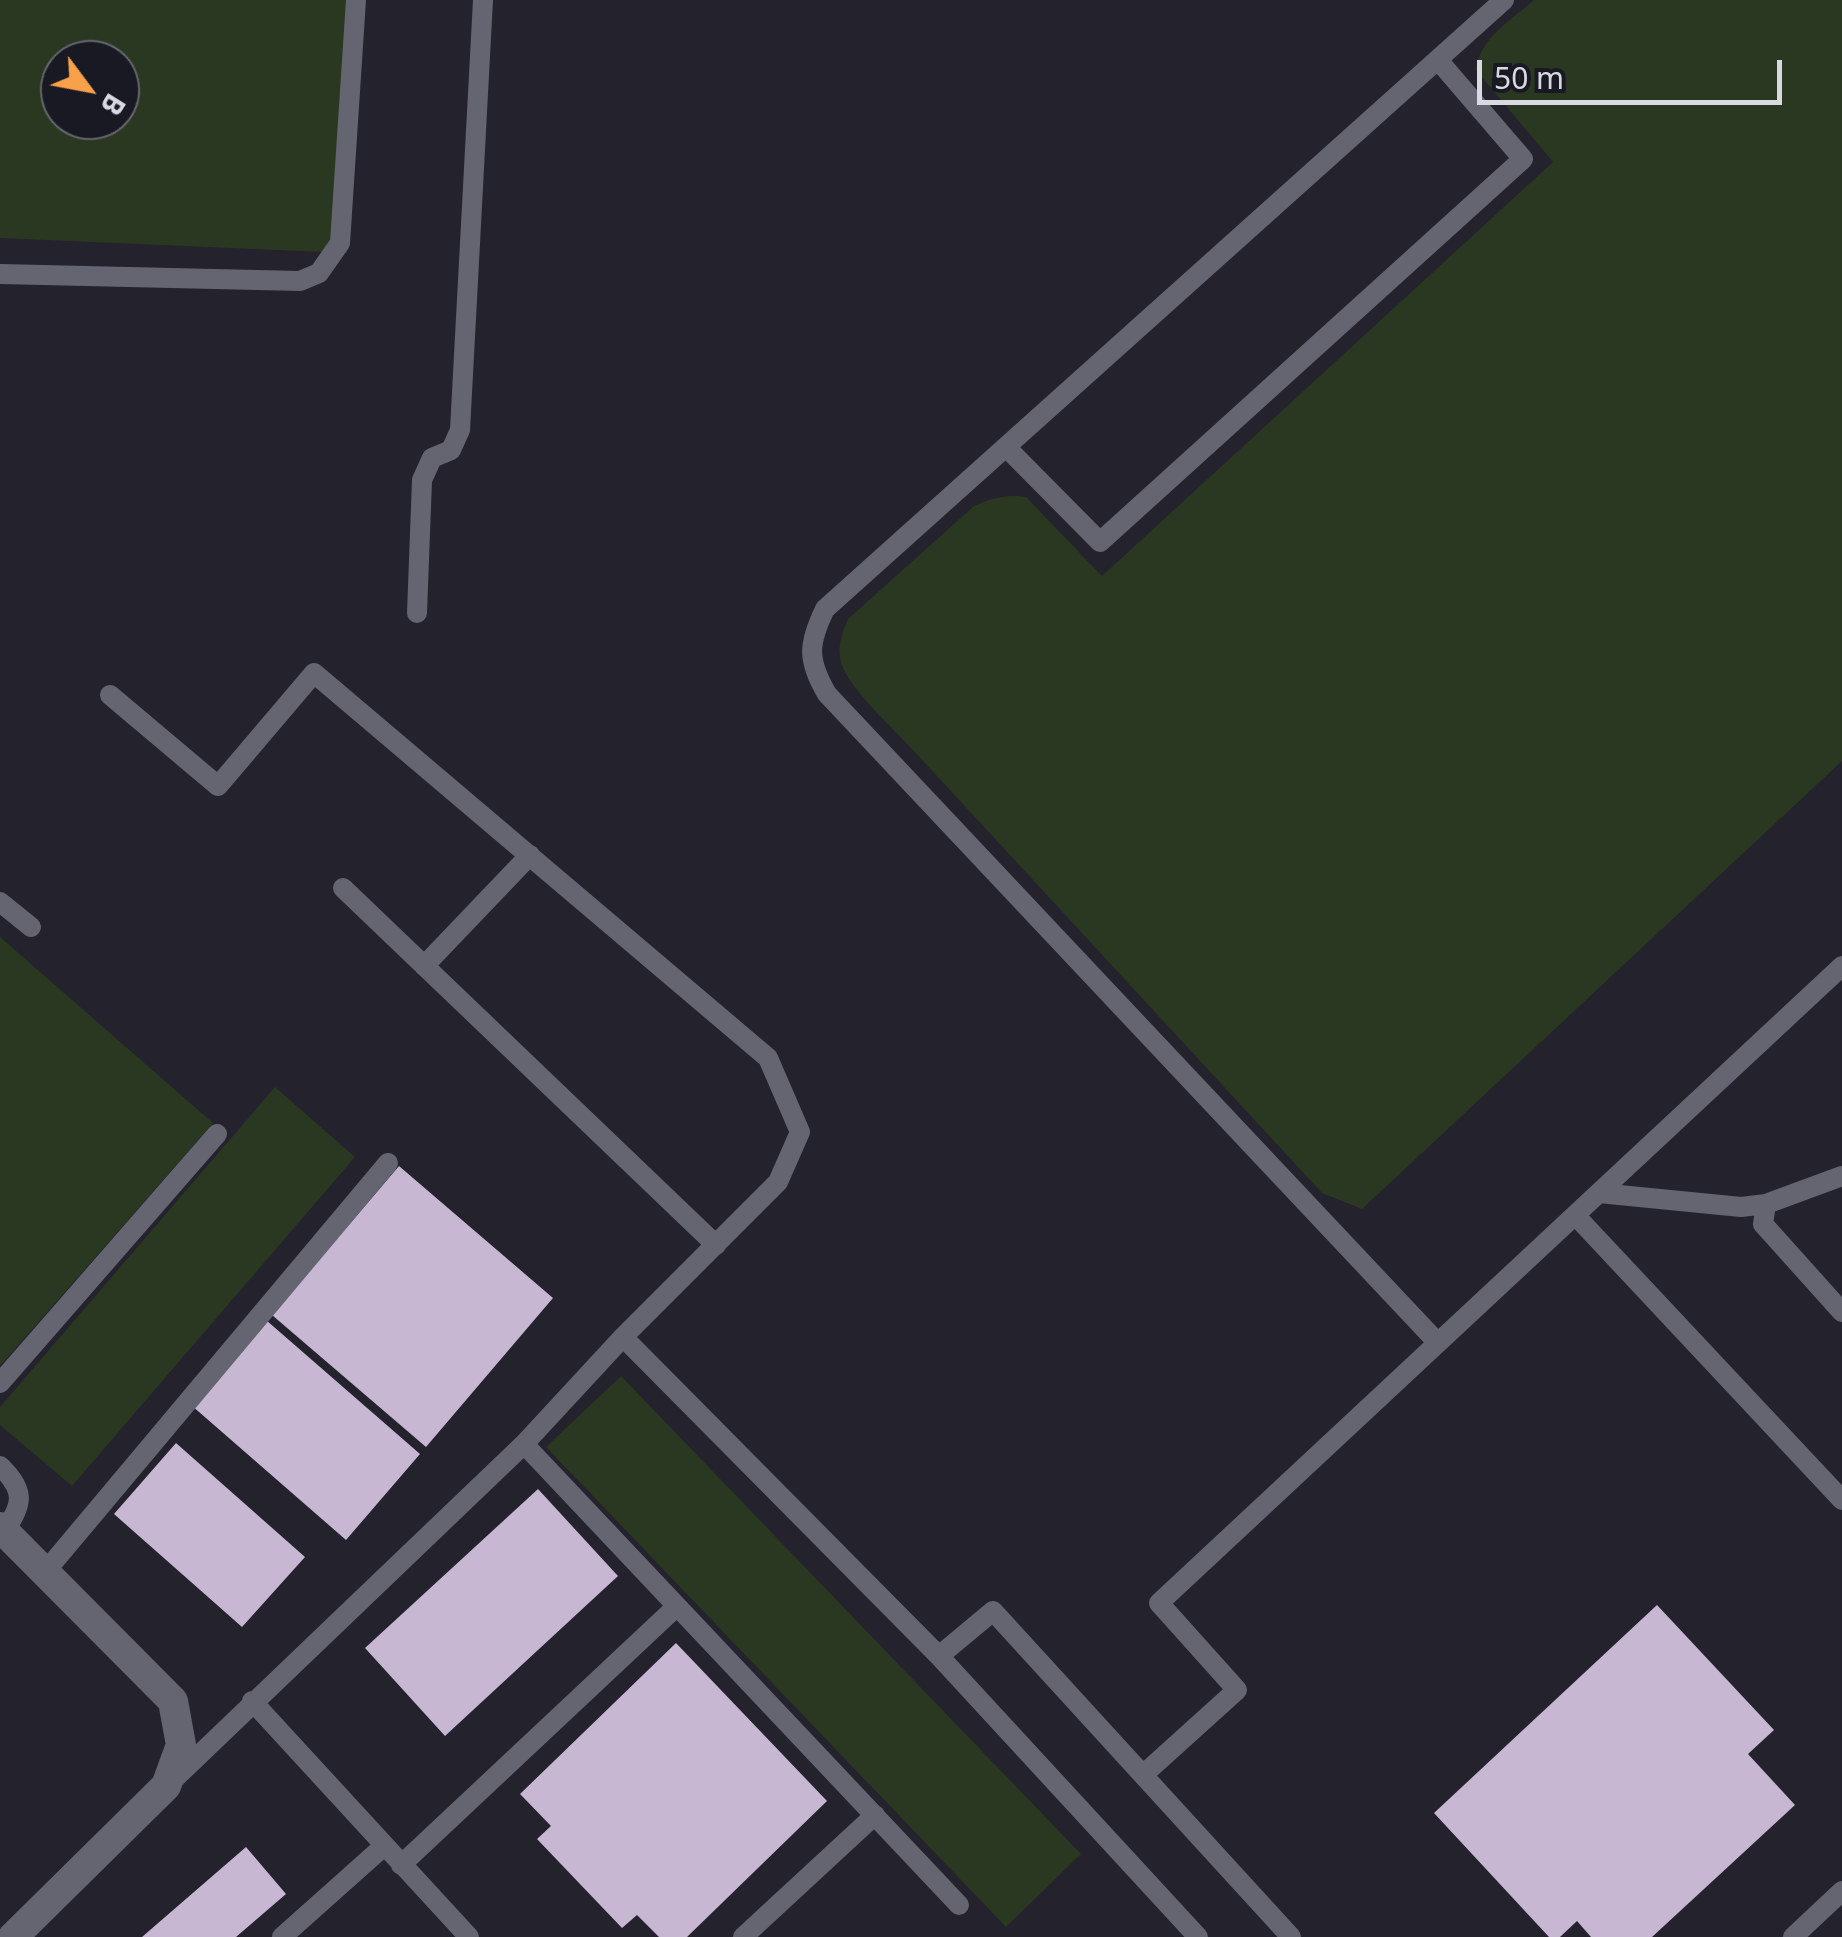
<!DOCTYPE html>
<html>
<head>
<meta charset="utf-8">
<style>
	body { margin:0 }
	#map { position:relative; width:1842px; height:1937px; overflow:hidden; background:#23222d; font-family:"Noto Sans",sans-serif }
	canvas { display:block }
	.north { position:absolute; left:40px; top:40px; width:100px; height:100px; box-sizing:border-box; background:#191923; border:2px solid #66666f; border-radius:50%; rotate:122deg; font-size:28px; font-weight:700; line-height:40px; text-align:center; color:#d9d9e1 }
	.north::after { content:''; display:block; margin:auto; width:35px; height:45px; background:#f8a14a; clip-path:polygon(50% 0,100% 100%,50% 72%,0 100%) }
	.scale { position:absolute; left:1477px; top:60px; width:305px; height:45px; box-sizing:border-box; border:5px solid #d9d9e1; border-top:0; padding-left:12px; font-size:30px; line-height:35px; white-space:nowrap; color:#d9d9e1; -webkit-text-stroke:8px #191923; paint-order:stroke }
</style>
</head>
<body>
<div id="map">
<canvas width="1842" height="1937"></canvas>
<div class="north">B</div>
<div class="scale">50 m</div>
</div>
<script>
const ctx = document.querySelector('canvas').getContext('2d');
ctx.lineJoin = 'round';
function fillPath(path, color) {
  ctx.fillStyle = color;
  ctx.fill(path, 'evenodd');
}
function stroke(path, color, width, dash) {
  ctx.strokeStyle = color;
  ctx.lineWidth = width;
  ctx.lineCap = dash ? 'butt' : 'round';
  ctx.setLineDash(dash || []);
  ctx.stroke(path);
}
const green = new Path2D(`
	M 0,0 L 357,0 L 347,253 L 0,238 ZM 60,60 L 120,60 L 120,120 L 60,120 Z
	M 1534,0 L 1842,0 L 1842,761 L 1362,1209 L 1322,1193 L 913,750 C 894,729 842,683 840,657 C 838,643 843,631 848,619 L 974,506 C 992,498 1006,494 1026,497 L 1102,576 L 1553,162 L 1476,70 C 1479,39 1511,20 1534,0 Z
	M 0,937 L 213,1123 L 0,1366 Z
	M 275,1087 L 355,1157 L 72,1486 L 0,1425 L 0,1407 Z
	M 621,1376 L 1081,1854 L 1006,1927 L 546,1447 Z`);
const building = new Path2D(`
	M 399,1166 L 553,1298 L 426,1447 L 272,1315 Z
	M 266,1320 L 420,1454 L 346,1540 L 191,1405 Z
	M 176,1443 L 305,1557 L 242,1627 L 114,1514 Z
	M 538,1489 L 618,1576 L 445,1736 L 365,1648 Z
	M 1657,1605 L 1774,1730 L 1748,1754 L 1795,1805 L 1652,1937 L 1591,1937 L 1577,1921 L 1560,1937 L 1549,1937 L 1434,1813 Z
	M 676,1643 L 827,1801 L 687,1937 L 659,1937 L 637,1915 L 622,1928 L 537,1839 L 551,1826 L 520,1794 Z
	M 246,1847 L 286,1894 L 236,1937 L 142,1937 Z`);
const service = new Path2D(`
	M 0,274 L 300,281 L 319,273 L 340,243 L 356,0
	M 1006,447 L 1100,542 L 1523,159 L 1438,60
	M 417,613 L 422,480 L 432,458 L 451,450 L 460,430 L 483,0
	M 110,695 L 218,786 L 314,673 L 768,1058 L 800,1132 L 778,1182 L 623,1337 L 524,1444 L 172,1781
	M 343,888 L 716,1245
	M 0,902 L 31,927
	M 424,966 L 530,855
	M 1599,1193 L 1741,1207 L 1766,1204 L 1842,1176
	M 1766,1204 L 1763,1224 L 1842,1312
	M 1575,1215 L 1842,1500
	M 623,1337 L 939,1656 L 1198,1937
	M 1438,1343 L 827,694 C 807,660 808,644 825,609 L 1504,0
	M 0,1383 L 217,1134
	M 524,1444 L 959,1905
	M 0,1466 C 25,1490 24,1504 4,1531
	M 45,1572 L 388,1163
	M 939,1656 L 993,1611 L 1291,1937
	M 252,1701 L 469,1937
	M 1144,1774 L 1237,1690 L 1159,1603 L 1842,966
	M 401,1865 L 676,1607
	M 282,1937 L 384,1846
	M 743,1937 L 875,1815
	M 1793,1937 L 1842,1891`);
const minor = new Path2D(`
	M 0,1527 L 173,1701 L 181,1745 L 166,1786 L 13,1937`);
fillPath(green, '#2a3822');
fillPath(building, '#c7b7d2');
stroke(service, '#656572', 20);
stroke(minor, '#656572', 30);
</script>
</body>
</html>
